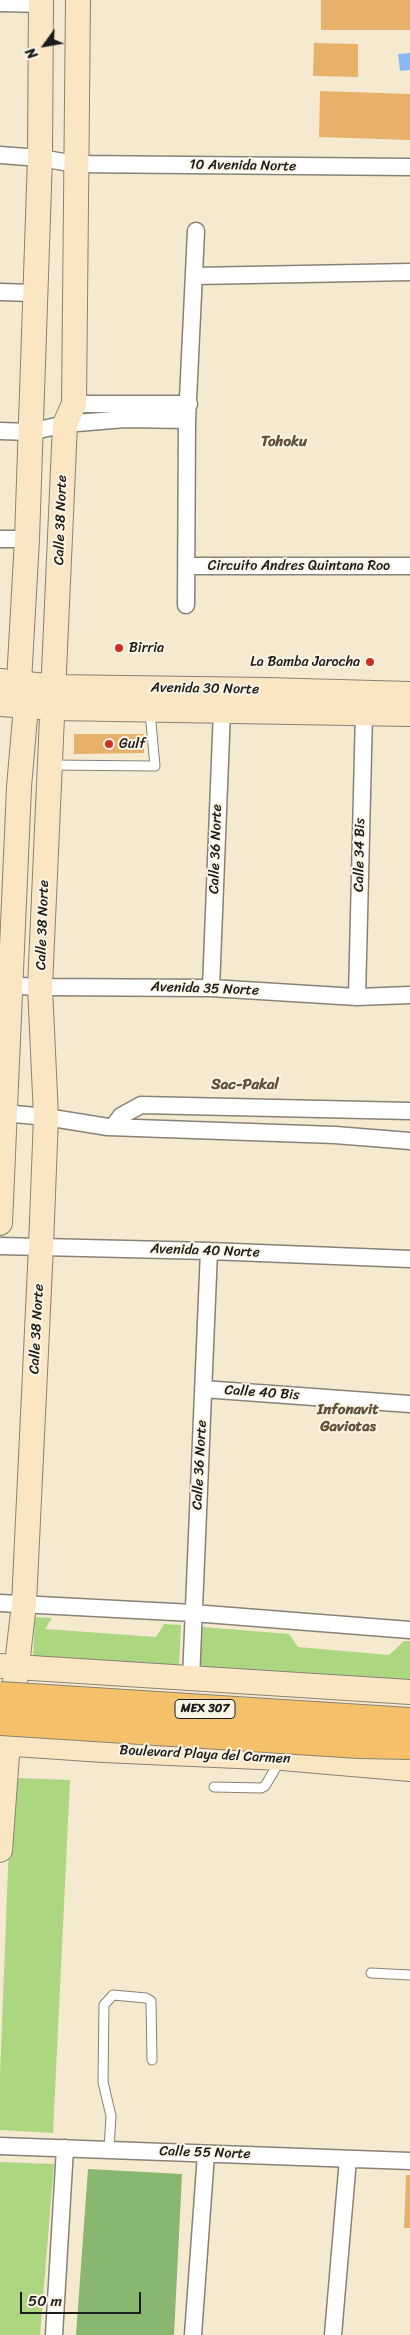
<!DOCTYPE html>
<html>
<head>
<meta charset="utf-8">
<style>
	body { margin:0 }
	#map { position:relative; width:410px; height:2335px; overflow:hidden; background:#f5e9cf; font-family:Sriracha,sans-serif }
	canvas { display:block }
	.north { position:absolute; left:20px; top:20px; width:50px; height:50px; -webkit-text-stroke:4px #fcf5e5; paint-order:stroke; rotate:238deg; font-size:14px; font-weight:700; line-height:20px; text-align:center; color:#1c1c1c }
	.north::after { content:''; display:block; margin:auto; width:18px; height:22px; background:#1c1c1c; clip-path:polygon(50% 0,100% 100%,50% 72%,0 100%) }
	.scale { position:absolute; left:20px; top:2292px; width:121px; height:22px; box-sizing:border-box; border:2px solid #1c1c1c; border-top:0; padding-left:6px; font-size:15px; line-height:18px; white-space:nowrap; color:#1c1c1c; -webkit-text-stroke:4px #fcf5e5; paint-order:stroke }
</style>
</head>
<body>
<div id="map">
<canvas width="410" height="2335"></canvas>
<div class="north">N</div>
<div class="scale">50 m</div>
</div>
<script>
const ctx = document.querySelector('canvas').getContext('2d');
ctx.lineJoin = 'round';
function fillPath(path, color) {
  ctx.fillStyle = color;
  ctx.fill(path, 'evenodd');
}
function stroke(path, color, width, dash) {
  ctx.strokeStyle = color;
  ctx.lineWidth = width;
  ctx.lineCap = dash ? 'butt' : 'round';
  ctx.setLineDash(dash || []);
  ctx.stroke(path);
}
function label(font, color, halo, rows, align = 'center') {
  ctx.font = font + ' Sriracha,sans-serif';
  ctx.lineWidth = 4;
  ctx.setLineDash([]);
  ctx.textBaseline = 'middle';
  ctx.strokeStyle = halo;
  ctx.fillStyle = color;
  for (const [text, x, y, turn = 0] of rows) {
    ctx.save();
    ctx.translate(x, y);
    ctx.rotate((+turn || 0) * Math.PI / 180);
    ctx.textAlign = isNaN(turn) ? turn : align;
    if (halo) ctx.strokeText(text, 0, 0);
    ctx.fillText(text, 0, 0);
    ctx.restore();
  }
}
const green = new Path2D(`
	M 35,1617 L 52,1618 L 45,1629 L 156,1637 L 164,1624 L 181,1625 L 179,1668 L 39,1659 L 33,1656 Z
	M 203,1627 L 289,1634 L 298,1647 L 389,1655 L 404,1641 L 410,1641 L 410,1680 L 396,1679 L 391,1683 L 197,1668 L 198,1630 Z
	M 18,1778 L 70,1780 L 53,2133 L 0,2130 L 0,2075 L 10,1818 Z
	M 0,2162 L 54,2164 L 40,2335 L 0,2335 Z`);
const forest = new Path2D(`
	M 88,2169 L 182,2174 L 174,2335 L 76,2335 Z`);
const water = new Path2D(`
	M 410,53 L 410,70 L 400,71 L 398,54 Z`);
const building = new Path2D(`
	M 321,0 L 410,0 L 410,30 L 321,30 Z
	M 314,43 L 358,44 L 358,77 L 313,76 Z
	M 320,91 L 410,94 L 410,140 L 319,137 Z
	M 74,734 L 144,734 L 144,753 L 74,754 Z
	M 406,2175 L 410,2175 L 410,2228 L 404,2228 Z`);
const lane = new Path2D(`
	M 50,765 L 155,766 L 150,712
	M 214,1787 L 261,1788 L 265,1786 L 281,1759
	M 371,1973 L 410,1975
	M 109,2149 L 111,2116 L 103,2082 L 104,2005 L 113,1995 L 146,1998 L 151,2001 L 152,2060`);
const street = new Path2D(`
	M 0,3 L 41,4
	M 0,155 L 40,158 L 76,164 L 410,167
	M 195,276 L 410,272
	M 0,292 L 34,293
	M 74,404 L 189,404
	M 0,431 L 30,432 L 65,424 L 125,419 L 187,420
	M 0,539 L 27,539
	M 187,566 L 410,566
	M 186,605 L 187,420 L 196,231
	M 0,985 L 40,987 L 211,988 L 357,997 L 410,995
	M 211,988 L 222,710
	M 357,997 L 364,713
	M 4,1113 L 46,1117 L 108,1127 L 335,1135 L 410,1141
	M 113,1127 L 121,1116 L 141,1105 L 410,1111
	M 0,1246 L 209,1251 L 410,1259
	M 203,1389 L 410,1404
	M 0,1603 L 193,1613 L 410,1630
	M 191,1679 L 209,1251
	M 0,2146 L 410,2161
	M 54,2335 L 65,2148
	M 193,2335 L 206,2154
	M 333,2335 L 348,2159`);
const secondary = new Path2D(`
	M 0,681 L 54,687 L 267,690 L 410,694
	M 0,704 L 54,708 L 410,714
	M 0,1223 L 19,787 L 26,706 L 19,682 L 27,539 L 40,158 L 41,0
	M 0,1666 L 410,1692
	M 0,1743 L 103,1750 L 282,1758 L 410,1769
	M 0,1850 L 8,1742 L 24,1604 L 41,1246 L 46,1117 L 40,987 L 65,424 L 74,404 L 78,0`);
const highwayBridge = new Path2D(`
	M 0,1696 L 410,1722
	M 0,1721 L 359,1744 L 410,1745`);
const markers = [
	[119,648,5,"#c8321e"],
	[370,662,5,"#c8321e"],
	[109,744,5,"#c8321e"]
];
const shields = [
	[205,1709,60]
];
const shieldNames = [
	["MEX 307",205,1709]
];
const streetNames = [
	["10 Avenida Norte",243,166,1],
	["Calle 38 Norte",61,520,-88],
	["Circuito Andres Quintana Roo",299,566],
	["Avenida 30 Norte",205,689,1],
	["Calle 36 Norte",216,849,-88],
	["Calle 34 Bis",360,855,-89],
	["Calle 38 Norte",43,925,-88],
	["Avenida 35 Norte",205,989,2],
	["Avenida 40 Norte",205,1251,2],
	["Calle 38 Norte",37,1329,-87],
	["Calle 40 Bis",262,1393,4],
	["Calle 36 Norte",200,1465,-87],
	["Boulevard Playa del Carmen",205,1755,3],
	["Calle 55 Norte",205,2153,2]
];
const poiNames = [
	["Birria",129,648],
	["La Bamba Jarocha",360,662,"right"],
	["Gulf",119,744]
];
const neighbourhoodNames = [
	["Tohoku",284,442],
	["Sac-Pakal",245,1085],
	["Infonavit",348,1410],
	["Gaviotas",348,1427]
];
fillPath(green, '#add681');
fillPath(forest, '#8ab76f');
fillPath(water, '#88b9f4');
fillPath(building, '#e7b16c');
stroke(lane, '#888276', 11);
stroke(street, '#888276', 19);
stroke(secondary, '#888276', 26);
stroke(lane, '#fff', 9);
stroke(street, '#fff', 16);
stroke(secondary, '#fbe6c3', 24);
stroke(highwayBridge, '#888276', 30, []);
stroke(highwayBridge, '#f4c16a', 28);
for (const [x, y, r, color] of markers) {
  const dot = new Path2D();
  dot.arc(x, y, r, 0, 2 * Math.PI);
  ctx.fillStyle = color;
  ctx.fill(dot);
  stroke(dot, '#fcf5e5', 2);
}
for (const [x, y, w] of shields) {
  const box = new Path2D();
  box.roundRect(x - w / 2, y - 9.5, w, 19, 4);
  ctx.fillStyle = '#fcf5e5';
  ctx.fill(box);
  stroke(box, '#1c1c1c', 1);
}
label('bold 12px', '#1c1c1c', null, shieldNames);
label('14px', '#1c1c1c', '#fcf5e5', streetNames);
label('14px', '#1c1c1c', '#fcf5e5', poiNames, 'left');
label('bold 15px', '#635038', '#fcf5e5', neighbourhoodNames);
</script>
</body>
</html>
